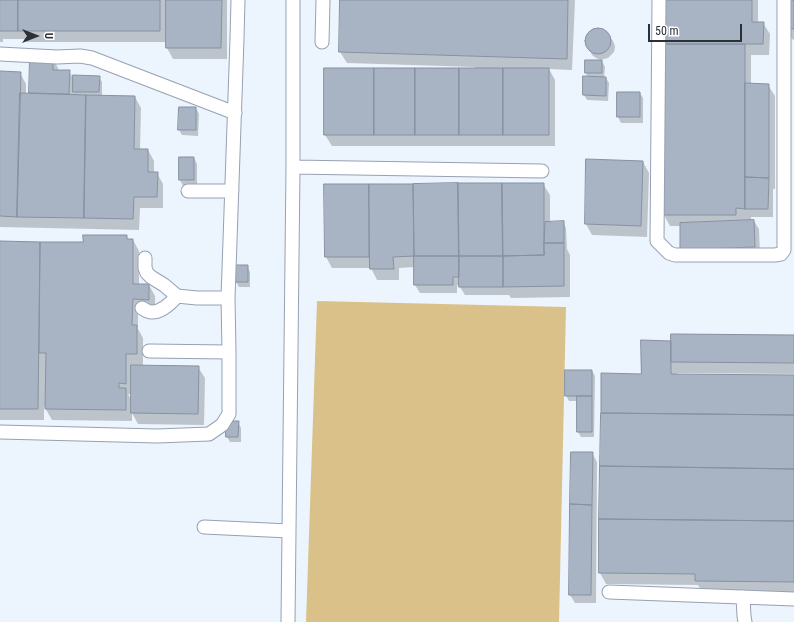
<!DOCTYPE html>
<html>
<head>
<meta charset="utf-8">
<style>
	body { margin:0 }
	#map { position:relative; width:794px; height:622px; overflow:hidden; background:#ecf4fe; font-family:"Roboto Condensed",sans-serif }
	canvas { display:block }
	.north { position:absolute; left:16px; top:16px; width:40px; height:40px; -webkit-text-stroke:3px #fff; paint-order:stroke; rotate:90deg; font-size:11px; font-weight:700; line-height:16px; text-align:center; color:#2b2f36 }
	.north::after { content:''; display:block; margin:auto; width:14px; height:18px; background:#2b2f36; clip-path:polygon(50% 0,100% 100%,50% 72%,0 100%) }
	.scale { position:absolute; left:648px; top:24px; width:94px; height:18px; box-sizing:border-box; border:2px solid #2b2f36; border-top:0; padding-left:5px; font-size:12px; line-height:14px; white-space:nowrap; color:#2b2f36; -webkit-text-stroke:3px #fff; paint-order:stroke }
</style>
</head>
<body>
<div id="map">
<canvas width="794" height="622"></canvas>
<div class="north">U</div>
<div class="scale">50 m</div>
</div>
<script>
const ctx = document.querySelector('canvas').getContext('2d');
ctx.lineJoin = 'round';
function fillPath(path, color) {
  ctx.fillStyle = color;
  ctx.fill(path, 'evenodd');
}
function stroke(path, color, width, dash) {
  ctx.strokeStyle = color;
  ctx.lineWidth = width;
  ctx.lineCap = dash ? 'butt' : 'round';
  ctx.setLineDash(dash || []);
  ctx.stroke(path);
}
const green = new Path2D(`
	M 317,301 L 566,307 L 559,622 L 306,622 Z`);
const shadow = new Path2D(`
	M 0,0 L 227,0 L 227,59 L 173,59 L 167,48 L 167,42 L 26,42 L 24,39 L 3,39 L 3,42 L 0,42 Z
	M 341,0 L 575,0 L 572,70 L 549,69 L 555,80 L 555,146 L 332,146 L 325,135 L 325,69 L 475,69 L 475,67 L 347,63 L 340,52 Z
	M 665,0 L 758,0 L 758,23 L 763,23 L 770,34 L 769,55 L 751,55 L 751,84 L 768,85 L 775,96 L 775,189 L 773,189 L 773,217 L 751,217 L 751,221 L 754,221 L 759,229 L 760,255 L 686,258 L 681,226 L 670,226 L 664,215 Z
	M 794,0 L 794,40 L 792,39 L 786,28 Z
	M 596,28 L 601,28 L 605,30 L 608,33 L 614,43 L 615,47 L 614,52 L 608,58 L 604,59 L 601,60 L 596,58 L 592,55 L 587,45 L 586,41 L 589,32 L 592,30 Z
	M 31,59 L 53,59 L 58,68 L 58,71 L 69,71 L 74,80 L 99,77 L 102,82 L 102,96 L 135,97 L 141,108 L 140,150 L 148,150 L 154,161 L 154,173 L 157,173 L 163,184 L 163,208 L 140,208 L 139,230 L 0,227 L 0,72 L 20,73 L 26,84 L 26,94 L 30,94 Z
	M 602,61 L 605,67 L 604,78 L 606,78 L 609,83 L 608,101 L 587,100 L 584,95 L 588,78 L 586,73 Z
	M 618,93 L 640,93 L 643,98 L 643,123 L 621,123 L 618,117 Z
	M 196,108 L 199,114 L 198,136 L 182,135 L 179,130 Z
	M 180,158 L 194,158 L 197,164 L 197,186 L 183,186 L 180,180 Z
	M 643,162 L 649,173 L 647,237 L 592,235 L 586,224 Z
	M 543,184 L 550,195 L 550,223 L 563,222 L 566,228 L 567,249 L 570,255 L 570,297 L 511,298 L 509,295 L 465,295 L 460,287 L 460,285 L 457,285 L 457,293 L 420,293 L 415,285 L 415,267 L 399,268 L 399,280 L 377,280 L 371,268 L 332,268 L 326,257 L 325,185 Z
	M 126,236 L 128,240 L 133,240 L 139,251 L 139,285 L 149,285 L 155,296 L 155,311 L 138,310 L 138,329 L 143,338 L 143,366 L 198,367 L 205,378 L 204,425 L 138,424 L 132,413 L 132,421 L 52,420 L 44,406 L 44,420 L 0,420 L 0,242 L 84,243 ZM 128,394 L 132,395 L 132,401 Z
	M 247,266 L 250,272 L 250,287 L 239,287 L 236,282 Z
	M 794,336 L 794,374 L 677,373 L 677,375 L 794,376 L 794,593 L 702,592 L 698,585 L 606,584 L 600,573 L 642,375 L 672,342 Z
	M 592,371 L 595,376 L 594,437 L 581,437 L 578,432 L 578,401 L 569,401 L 566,395 Z
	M 238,422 L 241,428 L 241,442 L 230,442 L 227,437 Z
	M 592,453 L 597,462 L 596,603 L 575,603 L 570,595 Z`);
const building = new Path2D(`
	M 0,0 L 18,0 L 18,31 L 0,31 Z
	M 18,0 L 160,0 L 160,31 L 18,31 Z
	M 166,0 L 222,0 L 221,48 L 166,48 Z
	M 340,0 L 568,0 L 567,59 L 339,52 Z
	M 664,0 L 752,0 L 752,22 L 764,22 L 763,44 L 663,44 Z
	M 786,0 L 794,0 L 794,29 L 785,28 Z
	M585 41a13 13 0 1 1 26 0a13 13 0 1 1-26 0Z
	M 663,44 L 745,44 L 745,209 L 736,208 L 736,215 L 663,215 Z
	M 30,58 L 53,58 L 53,70 L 70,70 L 69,94 L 29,93 Z
	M 585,60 L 602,60 L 602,73 L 585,73 Z
	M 324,68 L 374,68 L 374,135 L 324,135 Z
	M 374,68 L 415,68 L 415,135 L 374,135 Z
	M 415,68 L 459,68 L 459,135 L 415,135 Z
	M 459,68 L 503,68 L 503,135 L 459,135 Z
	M 503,68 L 549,68 L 549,135 L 503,135 Z
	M 0,71 L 21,72 L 17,217 L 0,216 Z
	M 73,75 L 100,76 L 99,92 L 73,92 Z
	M 583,76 L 606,77 L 606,96 L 583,95 Z
	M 745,83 L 769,84 L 769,178 L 745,177 Z
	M 617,92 L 640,92 L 640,117 L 617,117 Z
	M 20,93 L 86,95 L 84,218 L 17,217 Z
	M 86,95 L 135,96 L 134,149 L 148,149 L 148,172 L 158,172 L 157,197 L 134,197 L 133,219 L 84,218 Z
	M 179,107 L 196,107 L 196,130 L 178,130 Z
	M 179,157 L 194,157 L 194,180 L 179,180 Z
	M 586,159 L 643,161 L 641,226 L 585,224 Z
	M 745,177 L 769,178 L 768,209 L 745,209 Z
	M 458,183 L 502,183 L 503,256 L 459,256 Z
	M 458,183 L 459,256 L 414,256 L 413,184 Z
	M 502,183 L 544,183 L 544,255 L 503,256 Z
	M 324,184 L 369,184 L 369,257 L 325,257 Z
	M 369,184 L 413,184 L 414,256 L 393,257 L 394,269 L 370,269 Z
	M 754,220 L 755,247 L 680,250 L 680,223 Z
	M 564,221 L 564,243 L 544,243 L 545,222 Z
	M 83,235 L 127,235 L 127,239 L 133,239 L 133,284 L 149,284 L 149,300 L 133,299 L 132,325 L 137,325 L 137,354 L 126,354 L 126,384 L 119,383 L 119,388 L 126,388 L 126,410 L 45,409 L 46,353 L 39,353 L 40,242 L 83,242 Z
	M 0,241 L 40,242 L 38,409 L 0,409 Z
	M 544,243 L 564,243 L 564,286 L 503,287 L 503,256 L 544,255 Z
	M 414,256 L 459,256 L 459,277 L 453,277 L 453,285 L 414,285 Z
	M 459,256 L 503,256 L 503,287 L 459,287 Z
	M 235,265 L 248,265 L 248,282 L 235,282 Z
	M 671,334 L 794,335 L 794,363 L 671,362 Z
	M 641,340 L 671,341 L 671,374 L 794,375 L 794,415 L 601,413 L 601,373 L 641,374 Z
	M 131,365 L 199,366 L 198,414 L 131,413 Z
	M 565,370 L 592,370 L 592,396 L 565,396 Z
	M 577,396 L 592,396 L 592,432 L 577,432 Z
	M 601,413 L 794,415 L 794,469 L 600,466 Z
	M 226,421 L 239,421 L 238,437 L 226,437 Z
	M 571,452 L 593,452 L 592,505 L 570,504 Z
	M 600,466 L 794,469 L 794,521 L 599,519 Z
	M 570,504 L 592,505 L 591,595 L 569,595 Z
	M 599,519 L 794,521 L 794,582 L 695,581 L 695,574 L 599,573 Z`);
const minor = new Path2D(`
	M 659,0 L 657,241 L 669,253 L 675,255 L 775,255 L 781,254 L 784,250 L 784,0
	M 322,42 L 323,0
	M 0,54 L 57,57 L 80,56 L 92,58 L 235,113
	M 293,167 L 542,171
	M 188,191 L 232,191
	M 145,258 L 145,268 L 147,273 L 151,277 L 164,285 L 177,296 L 197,298 L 228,298
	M 142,308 C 145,310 149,312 152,312 C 162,312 171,303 177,296
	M 149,351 L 229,352
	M 0,432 L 157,436 L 209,434 L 222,425 L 229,414 L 229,352 L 228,298 L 237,39 L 238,0
	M 204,527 L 289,531
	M 609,592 L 794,599
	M 743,597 L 744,616 L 745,622
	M 288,622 L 293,167 L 293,0`);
fillPath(green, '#d9c189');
fillPath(shadow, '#0003');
fillPath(building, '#a8b4c4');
stroke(building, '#8691a1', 1);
stroke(minor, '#96a1b2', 15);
stroke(minor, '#fff', 13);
</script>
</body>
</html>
